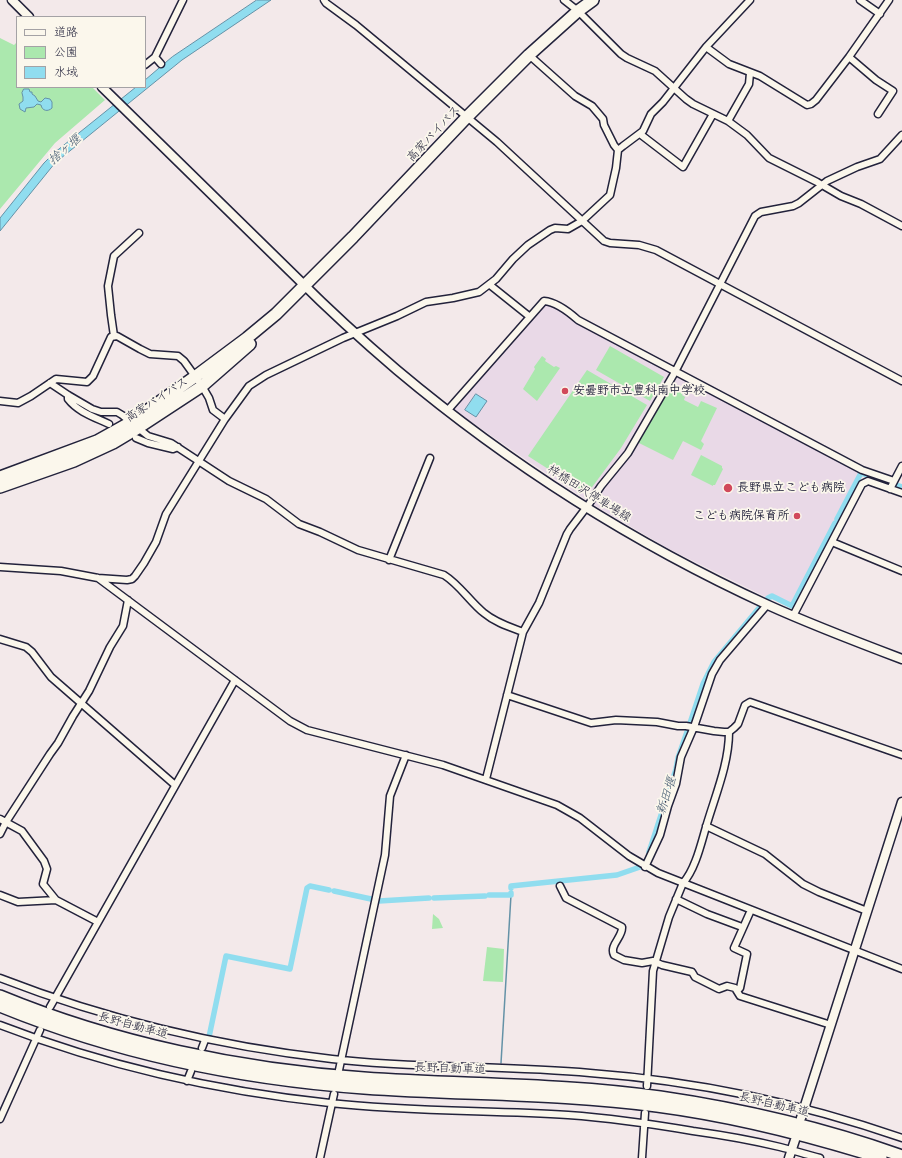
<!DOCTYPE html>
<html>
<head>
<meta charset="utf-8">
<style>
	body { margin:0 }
	#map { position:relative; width:902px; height:1158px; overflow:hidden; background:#f3e9ea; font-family:Sriracha,"Klee One",sans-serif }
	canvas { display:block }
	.legend { position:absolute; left:16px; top:16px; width:130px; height:72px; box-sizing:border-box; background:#fbf7ec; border:1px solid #a4a2a5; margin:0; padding:5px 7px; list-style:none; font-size:12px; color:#22223b }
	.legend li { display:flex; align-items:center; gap:8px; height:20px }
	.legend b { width:20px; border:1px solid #a4a2a5 }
</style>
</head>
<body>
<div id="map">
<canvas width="902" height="1158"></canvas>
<ul class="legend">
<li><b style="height:5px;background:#fbf7ec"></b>道路</li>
<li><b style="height:11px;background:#abe8ae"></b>公園</li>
<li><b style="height:11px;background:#90ddef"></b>水域</li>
</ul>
</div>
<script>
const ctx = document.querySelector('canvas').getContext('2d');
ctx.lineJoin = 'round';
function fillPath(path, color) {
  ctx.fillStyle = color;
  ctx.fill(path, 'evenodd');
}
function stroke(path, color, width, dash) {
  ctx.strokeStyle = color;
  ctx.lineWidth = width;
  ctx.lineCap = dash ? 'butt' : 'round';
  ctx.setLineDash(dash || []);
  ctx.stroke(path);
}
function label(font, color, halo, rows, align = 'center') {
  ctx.font = font + ' Sriracha,"Klee One",sans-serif';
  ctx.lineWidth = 3.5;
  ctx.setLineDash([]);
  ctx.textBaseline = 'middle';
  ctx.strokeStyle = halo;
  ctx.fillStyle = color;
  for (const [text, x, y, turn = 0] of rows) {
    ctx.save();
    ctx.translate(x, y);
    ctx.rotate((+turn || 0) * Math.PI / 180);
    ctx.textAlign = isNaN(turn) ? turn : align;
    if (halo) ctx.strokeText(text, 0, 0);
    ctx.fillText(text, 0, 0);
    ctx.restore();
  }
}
const built = new Path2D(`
	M 548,304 L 670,371 L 671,374 L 625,453 L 594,489 L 589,499 L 585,499 L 525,459 L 454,410 L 454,407 L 544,305 Z
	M 675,375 L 861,471 L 791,603 L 770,594 L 766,597 L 669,549 L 592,504 L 616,470 Z`);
const green = new Path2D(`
	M 0,38 L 14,45 L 17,42 L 17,87 L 92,87 L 105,100 L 55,143 L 0,209 Z
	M 610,346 L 664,377 L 650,401 L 596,370 Z
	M 542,356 L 546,359 L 545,361 L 554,367 L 556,366 L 560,368 L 537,401 L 523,389 L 535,369 L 534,367 Z
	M 587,370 L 647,405 L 621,448 L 587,494 L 528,456 Z
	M 684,391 L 682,395 L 685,397 L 684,400 L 698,407 L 701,401 L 717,408 L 701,441 L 704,444 L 701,450 L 683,441 L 673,460 L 637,442 L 666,393 Z
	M 701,455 L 722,466 L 722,468 L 723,469 L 715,485 L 713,485 L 713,486 L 691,475 Z
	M 433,914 L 439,919 L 443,928 L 432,929 Z
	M 487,947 L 504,949 L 503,982 L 483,981 Z`);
const water = new Path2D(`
	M 257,0 L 271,0 L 182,60 L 55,163 L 0,231 L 0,218 L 44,163 L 54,153 L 136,87 L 145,87 L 145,80 L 172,57 Z
	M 24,89 L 29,89 L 30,92 L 32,92 L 32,94 L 35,96 L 38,101 L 41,102 L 45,98 L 50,99 L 52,102 L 52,108 C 48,112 42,111 41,105 L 37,104 L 34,107 L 26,108 L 25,112 L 20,109 L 19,104 L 23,101 L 23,97 L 22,93 Z
	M 476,394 L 487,401 L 476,417 L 465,410 Z`);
const stream = new Path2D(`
	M 501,1063 L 511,895`);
const canal = new Path2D(`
	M 896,485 L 902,487
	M 837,519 L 861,473 L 890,483
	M 768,598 L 772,596 L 792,606 L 835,523
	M 690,723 L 703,684 L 714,662 L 759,608
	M 649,852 L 676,769 L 678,758 L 688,729
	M 511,888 L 511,886 L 617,875 L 640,867
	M 334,891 L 371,899
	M 489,895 L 511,895 L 511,893
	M 434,898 L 485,896
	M 379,901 L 429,898
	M 209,1037 L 226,956 L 290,969 L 307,888 L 310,886 L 329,890`);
const street = new Path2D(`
	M 324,0 L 326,3 L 356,25 L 497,142 L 604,241 L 610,243 L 639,245 L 656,250 L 902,381
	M 564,0 L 578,11 L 621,54 L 627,58 L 655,71 L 686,99 L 693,104 L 728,121 L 747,135 L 769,158 L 817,182 L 841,196 L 861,204 L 902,226
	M 860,0 L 880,14
	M 706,47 L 729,64 L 760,76 L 807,105 L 811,104 L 816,100 L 849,57 L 889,0
	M 529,55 L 575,96 L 592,106 L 603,119 L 604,125 L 614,145 L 618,150
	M 155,57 L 161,64
	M 849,57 L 876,80 L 893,91 L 878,114
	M 145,65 L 155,57 L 183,0
	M 728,121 L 749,84 L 750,73
	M 640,134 L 683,167 L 713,114
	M 490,285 L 530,317
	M 114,336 L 111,315 L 108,286 L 114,256 L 139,233
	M 50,383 L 68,395 L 92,409 L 101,412 L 117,412 L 122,415 L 148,436 L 171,443 L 229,481 L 266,499 L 299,524 L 320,532 L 358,550 L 444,575 C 460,585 470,602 484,613 C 496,623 510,627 523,632
	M 68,395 L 68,399 C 78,412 94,417 109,424
	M 0,401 L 18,403 L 31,396 L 56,379 L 87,382 L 93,376 L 111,337 L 117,336 L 140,349 L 150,354 L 178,356 L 184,361 L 202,386 L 209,398 L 213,410 L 225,419
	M 447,411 L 544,301 C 556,302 569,312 578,320 L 862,470 L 894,481
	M 136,438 L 148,443 L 173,449 L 178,447
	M 890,489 L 902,466
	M 832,542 L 902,571
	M 389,560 L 430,458
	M 0,567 L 61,571 L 98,578 L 127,580 L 132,579 L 135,576 L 144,563 L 156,542 L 166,514 L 225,419 L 249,386 L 266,375 L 343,338 L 397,316 L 426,302 L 453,298 L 479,292 L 496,279 L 513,259 L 528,245 L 550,230 L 555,228 L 568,229 L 582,221 L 610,195 L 616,168 L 618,150 L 623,146 L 643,131 L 651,114 L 663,102 L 706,47 L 750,0
	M 98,578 L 290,721 L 307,730 L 443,765 L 557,805 L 580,818 L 629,856 L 658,873 L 902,969
	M 793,616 L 862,484 L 868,481 L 902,493
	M 0,639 L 26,647 L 32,652 L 51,677 L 175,785
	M 507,695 L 591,723 L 616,720 L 657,722 L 678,726 L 686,726 L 714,731 L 724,732 L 729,732 L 734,728 L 738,724 L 745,705 L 750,702 L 902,755
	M 486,779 L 523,632 L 539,603 L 567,534 L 570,529 L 589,504 L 601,486 L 628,453 L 675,372 L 755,216 L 761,212 L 793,206 L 799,203 L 827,181 L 857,167 L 880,159 L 902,135
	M 0,819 L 22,831 L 44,861 L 47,869 L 43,884 L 56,900
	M 706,826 L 765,854 L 803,884 L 819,892 L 867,911
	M 0,834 L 6,822 L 50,754 L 58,743 L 73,716 L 89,691 L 110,647 L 123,626 L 128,600
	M 645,867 L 660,835 L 668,806 L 676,784 L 681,757 L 694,727 L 712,674 L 720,660 L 767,605
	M 560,886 L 566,898 L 622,927 C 623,937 609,945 614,955 L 624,960 L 642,963 L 653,961 L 662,965 L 692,972 L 695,977 L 719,989 L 727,986 L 735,988 L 740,996 L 831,1025
	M 0,895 L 18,902 L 56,900 L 98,922
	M 676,899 L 707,914 L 742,927
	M 0,978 C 108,1020 217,1046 332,1059 C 417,1069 504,1065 590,1073 C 697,1081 801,1103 902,1138
	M 737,991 L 740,988 L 747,954 L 734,948 L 751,910
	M 50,1007 L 235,680
	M 0,1025 C 106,1066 217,1091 330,1103 C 409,1112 489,1110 568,1115 C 610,1118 652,1124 693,1131 C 722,1135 751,1140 780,1147 C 793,1150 807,1155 820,1158
	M 202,1048 L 205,1040
	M 339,1070 L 385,855 L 390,796 L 406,755
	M 187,1081 L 191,1071
	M 647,1086 L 653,971 L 669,917 L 683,883 C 695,870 701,844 706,827 C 715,796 729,764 729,732
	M 0,1119 L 40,1030
	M 320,1158 L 334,1094
	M 642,1158 L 645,1113`);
const secondary = new Path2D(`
	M 12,0 L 29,17
	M 102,87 C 167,151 233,215 298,279 C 330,311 363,341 397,370 C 509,464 635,544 768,605 C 812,625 857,642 902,659
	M 801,1118 L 902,802
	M 789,1158 L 795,1140`);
const highway = new Path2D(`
	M 0,477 L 97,441 L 131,422 L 196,376 L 247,338 L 276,314 L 353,237 L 467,117 L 529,55 L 578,11 L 593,0
	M 0,487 L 74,461 L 113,443 L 138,428 L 202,386 L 250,344
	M 0,996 C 114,1043 242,1070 364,1078 C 462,1085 562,1083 660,1097 C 742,1109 823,1128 902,1156
	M 0,1006 C 115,1053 241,1079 364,1088 C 462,1095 560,1093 657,1106 C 733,1116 808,1135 881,1158`);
const markers = [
	[565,391,4,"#d1495b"],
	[728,488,5,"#d1495b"],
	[797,516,4,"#d1495b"]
];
const streetNames = [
	["高家バイパス",434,134,-47],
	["高家バイパス",157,400,-33],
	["梓橋田沢停車場線",589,494,32],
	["長野自動車道",133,1026,15],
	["長野自動車道",450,1069,2],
	["長野自動車道",774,1105,13]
];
const poiNames = [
	["安曇野市立豊科南中学校",573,391],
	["長野県立こども病院",737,488],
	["こども病院保育所",789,516,"right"]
];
const waterNames = [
	["捨ヶ堰",65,150,-41],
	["新田堰",667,796,-72]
];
fillPath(built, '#e9d9e7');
fillPath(green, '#abe8ae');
fillPath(water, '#90ddef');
stroke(water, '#6492a7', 1);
stroke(stream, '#6492a7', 1.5);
stroke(canal, '#90ddef', 5.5);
stroke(street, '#22223b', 9);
stroke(secondary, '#22223b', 11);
stroke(highway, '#22223b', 14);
stroke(street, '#fbf7ec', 6);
stroke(secondary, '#fbf7ec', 8);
stroke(highway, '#fbf7ec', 11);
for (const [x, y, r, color] of markers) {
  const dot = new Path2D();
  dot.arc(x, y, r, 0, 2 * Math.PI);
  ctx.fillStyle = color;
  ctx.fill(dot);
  stroke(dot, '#fbf7ec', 1.5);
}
label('12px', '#22223b', '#fbf7ec', streetNames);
label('bold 12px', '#22223b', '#fbf7ec', poiNames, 'left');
label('italic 13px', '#435a71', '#fbf7ec', waterNames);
</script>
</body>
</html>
